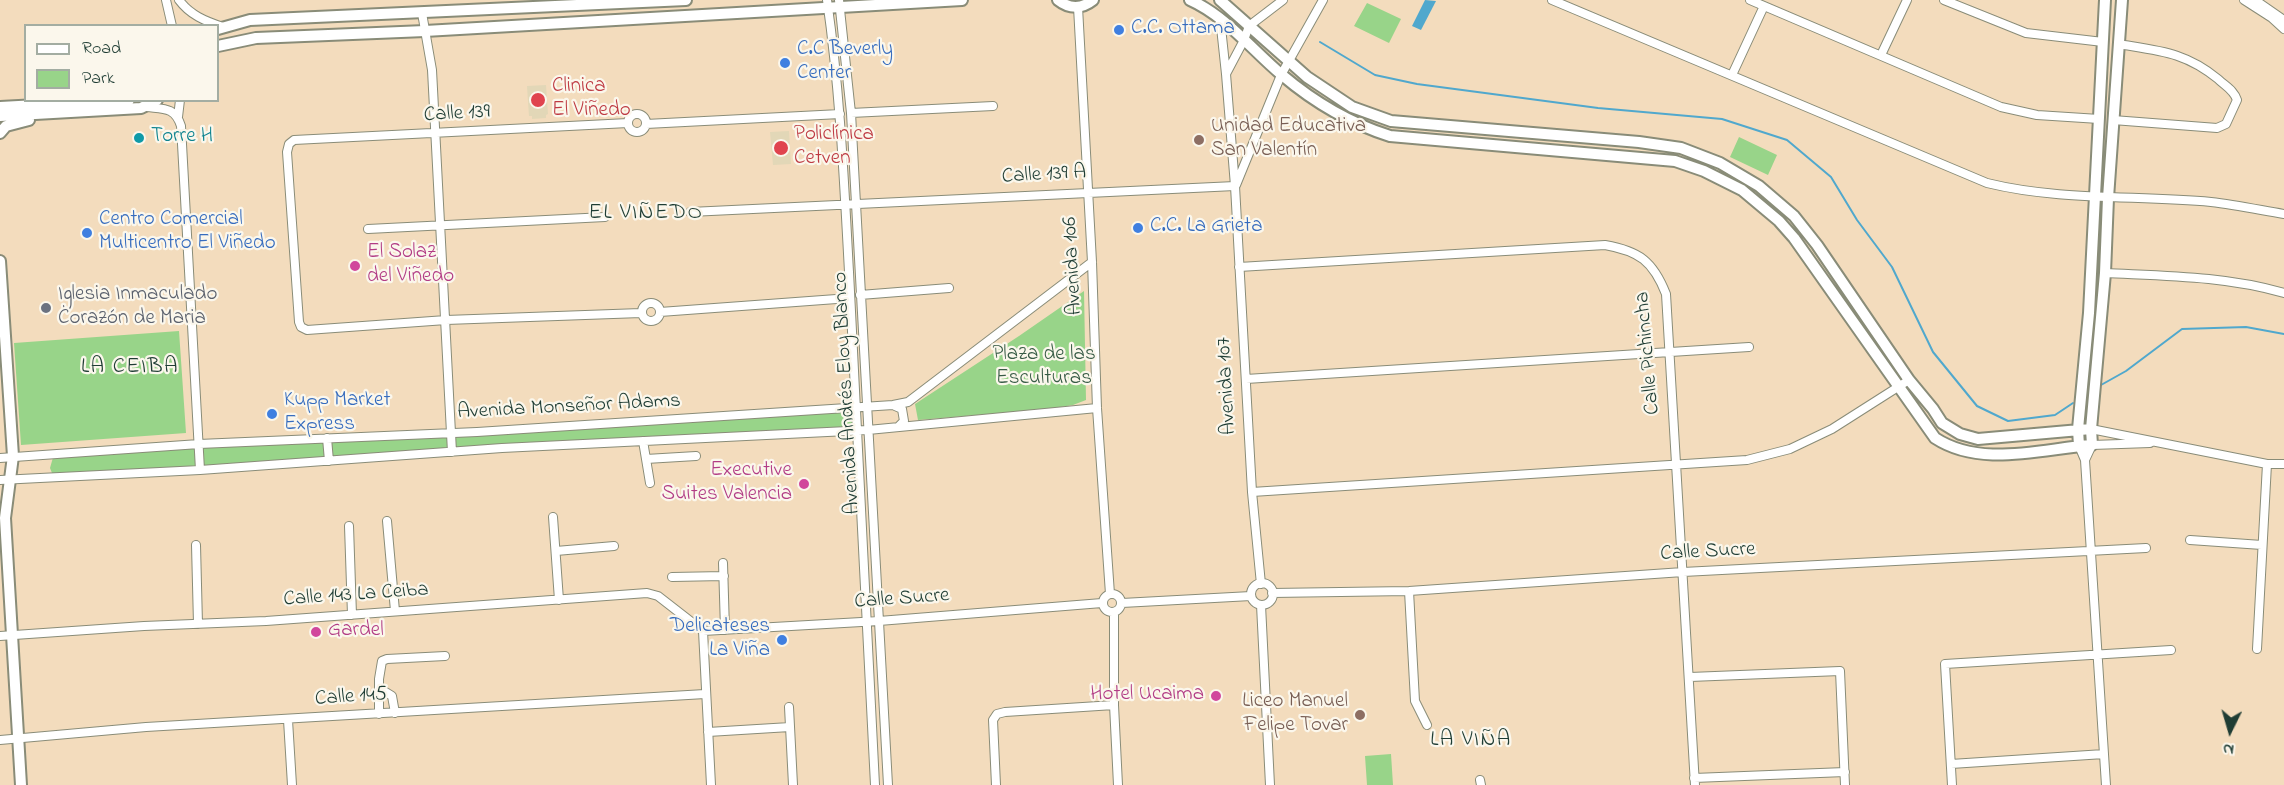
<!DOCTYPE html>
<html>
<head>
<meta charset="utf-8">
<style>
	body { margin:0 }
	#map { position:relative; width:2284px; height:785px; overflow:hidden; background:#f3dcbd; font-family:"Indie Flower",sans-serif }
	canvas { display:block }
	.legend { position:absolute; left:24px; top:24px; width:195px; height:78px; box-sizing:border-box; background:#fbf7ec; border:2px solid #a3ada2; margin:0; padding:8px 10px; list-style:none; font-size:18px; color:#1f3d34 }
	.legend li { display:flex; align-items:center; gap:12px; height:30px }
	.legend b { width:30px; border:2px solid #a3ada2 }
	.north { position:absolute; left:2200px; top:701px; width:60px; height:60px; -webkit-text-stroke:4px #fbf7ec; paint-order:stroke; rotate:185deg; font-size:16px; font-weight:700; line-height:24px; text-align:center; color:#1f3d34 }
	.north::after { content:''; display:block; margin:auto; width:21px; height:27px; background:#1f3d34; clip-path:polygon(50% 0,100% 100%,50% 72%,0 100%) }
</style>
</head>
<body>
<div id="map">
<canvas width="2284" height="785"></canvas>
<ul class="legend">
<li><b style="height:8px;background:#fff"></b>Road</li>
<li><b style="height:16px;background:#98d489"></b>Park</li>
</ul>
<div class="north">N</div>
</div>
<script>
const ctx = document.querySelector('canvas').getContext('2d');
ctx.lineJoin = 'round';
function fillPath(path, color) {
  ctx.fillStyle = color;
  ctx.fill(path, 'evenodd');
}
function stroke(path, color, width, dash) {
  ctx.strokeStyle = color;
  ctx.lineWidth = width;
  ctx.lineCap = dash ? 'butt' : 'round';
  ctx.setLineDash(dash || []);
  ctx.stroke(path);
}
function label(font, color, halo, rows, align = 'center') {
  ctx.font = font + ' "Indie Flower",sans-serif';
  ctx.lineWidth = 4.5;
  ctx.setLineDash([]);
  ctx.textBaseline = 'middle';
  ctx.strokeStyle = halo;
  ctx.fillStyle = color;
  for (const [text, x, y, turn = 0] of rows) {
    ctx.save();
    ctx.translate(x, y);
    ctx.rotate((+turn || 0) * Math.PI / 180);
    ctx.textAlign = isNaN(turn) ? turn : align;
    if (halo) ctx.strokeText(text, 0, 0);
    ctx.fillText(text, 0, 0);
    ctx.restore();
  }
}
const built = new Path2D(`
	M 546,85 L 548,114 L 546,115 L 546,118 L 532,119 L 532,116 L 529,116 L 527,86 Z
	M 789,131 L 791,164 L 773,165 L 770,132 Z`);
const green = new Path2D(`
	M 1367,3 L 1401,19 L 1389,43 L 1354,26 Z
	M 1739,137 L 1777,155 L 1768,175 L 1730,157 Z
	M 1084,291 L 1086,400 L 1073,405 L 1048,409 L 918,420 L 915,404 L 1019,336 Z
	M 179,331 L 186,433 L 21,445 L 14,343 Z
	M 857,409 L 858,431 L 54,478 L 50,468 L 54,454 Z
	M 1391,754 L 1393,785 L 1367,785 L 1365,756 Z`);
const water = new Path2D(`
	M 1425,0 L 1436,1 L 1421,30 L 1412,26 Z`);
const stream = new Path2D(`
	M 1320,42 L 1375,75 L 1417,84 L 1598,108 L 1722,119 L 1787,140 L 1831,177 L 1857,220 L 1892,267 L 1933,352 L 1977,406 L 2008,421 L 2055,415 L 2073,403
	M 2101,385 L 2126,371 L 2182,329 L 2246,327 L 2284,334`);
const street = new Path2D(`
	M 166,0 L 172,26
	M 179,0 C 190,15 205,21 223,27
	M 827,0 C 840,90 844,181 849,272 C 859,443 865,614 875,785
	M 839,0 L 851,113 L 888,785
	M 1552,0 L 1987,183 C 2060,201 2137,195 2211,202 C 2236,205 2260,210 2284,214
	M 1750,0 L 2001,107 L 2037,115 L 2099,119
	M 1944,0 L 2026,33 L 2103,42
	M 2244,0 L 2272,18 L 2284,29
	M 2255,0 L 2284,20
	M 1078,7 L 1092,262 L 1097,408 L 1110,594
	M 422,13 L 432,70 L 452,452
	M 1220,18 L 1226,74
	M 1881,55 L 1907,0
	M 1732,75 L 1764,6
	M 147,107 C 164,109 175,107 181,126 L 200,470
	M 851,113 L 993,106
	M628 123a9 9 0 1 1 18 0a9 9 0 1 1-18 0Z
	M 178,117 L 180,100
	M 2113,120 L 2217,128 L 2226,124 L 2237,100 C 2234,90 2225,86 2218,79 C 2185,52 2160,51 2118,44
	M 628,123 L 294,140 L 289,144 L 287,152 L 299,322 L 301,327 L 307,330 L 446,320 L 641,313
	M 646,124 L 840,114
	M 1236,185 L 1281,75 L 1323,0
	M 690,212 C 872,205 1053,193 1235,186
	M 368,229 L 605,217
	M 1239,267 L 1605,245 C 1639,251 1653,261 1666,294 L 1695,785
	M 2105,273 C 2165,276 2226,276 2284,293
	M 860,295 L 949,288
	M642 312a9 9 0 1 1 18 0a9 9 0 1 1-18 0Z
	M 660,312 L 850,298
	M 1246,379 L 1749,347
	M 895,406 L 902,409 L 904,421 L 898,427
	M 2091,429 L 2267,464 L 2284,464
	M 327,438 L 329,461
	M 643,441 L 650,483
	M 2079,446 L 2085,460 L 2106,785
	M 0,458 L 199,444 L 477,432 L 893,405 L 908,402 L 1092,262
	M 646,459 L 696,456
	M 2085,460 L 2092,445 L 2150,443
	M 0,480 L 200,470 L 502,448 L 868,430 L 1097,408
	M 1252,492 L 1747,460 L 1790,449 L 1832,429 L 1909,380
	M 553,517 L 559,600
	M 387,521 L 395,611
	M 349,526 L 352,615
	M 2190,540 L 2262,545
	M 196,545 L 198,624
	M 556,551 L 614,546
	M 723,563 L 725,630
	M 672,577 L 724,576
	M1251 594a11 11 0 1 1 22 0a11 11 0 1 1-22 0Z
	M 1261,584 L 1252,492 L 1235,186 L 1226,74 L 1244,40 L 1249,26 L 1283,0
	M 1409,591 L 1415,701 L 1427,725
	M 1272,593 L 1409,591 L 1683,572 L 2146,548
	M1103 603a9 9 0 1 1 18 0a9 9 0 1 1-18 0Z
	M 1122,603 L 1251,596
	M 1261,605 L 1270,785
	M 1114,613 L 1114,705 L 1118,785
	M 703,631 L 879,621 L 1102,603
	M 703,631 L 711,785
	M 0,636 L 144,626 L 266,621 L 647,593 L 658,596 L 703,631
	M 2257,649 L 2267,464
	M 1690,677 L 1840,671 L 1845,785
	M 379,688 L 392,696 L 395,713
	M 789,707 L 793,785
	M 379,714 L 379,679 L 382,661 L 387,659 L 445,656
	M 288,720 L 292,785
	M 708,732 L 790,727
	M 0,740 L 146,727 L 705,694
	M 1951,764 L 2104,754
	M 1694,778 L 1845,772
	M 1480,780 L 1481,785
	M 996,785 L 993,720 L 997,714 L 1005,712 L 1114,705
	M 1952,785 L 1945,664 L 2171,650`);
const secondary = new Path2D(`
	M 1058,0 C 1069,9 1082,9 1093,0
	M 1190,0 C 1226,16 1252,50 1282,75 C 1315,103 1349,123 1390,136 L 1675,161 L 1704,171 L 1742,190 L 1779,221 L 1794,238 L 1935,438 C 1981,468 2040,449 2092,445 L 2091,429 L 2105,273 L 2108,198 L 2122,0
	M 1220,0 L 1307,77 L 1352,107 L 1391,121 L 1639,142 L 1681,148 L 1720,163 L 1759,186 L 1794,216 L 1817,245 L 1909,380 L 1933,409 L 1942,423 L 1960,434 L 1978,439 L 2091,429
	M 218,29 L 250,20 L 686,0
	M 218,46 L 256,38 L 425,31 L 962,0
	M 0,107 L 129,100
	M 0,116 L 141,108 L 157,100
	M 0,133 L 6,126 L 29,120
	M 0,261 L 13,456 L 5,518 L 21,785
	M 2079,446 L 2078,429 L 2089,313 L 2105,0`);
const markers = [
	[1119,30,6,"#3f7fe0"],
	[785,63,6,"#3f7fe0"],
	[538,100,8,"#e0444e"],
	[139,138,6,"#0f9aa8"],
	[1199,140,6,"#8d6e63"],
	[781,148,8,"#e0444e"],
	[1138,228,6,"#3f7fe0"],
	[87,233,6,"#3f7fe0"],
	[355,266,6,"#d1479c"],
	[46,308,6,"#6b7280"],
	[272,414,6,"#3f7fe0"],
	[804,484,6,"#d1479c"],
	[316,632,6,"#d1479c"],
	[782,640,6,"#3f7fe0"],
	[1216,696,6,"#d1479c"],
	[1360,715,6,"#8d6e63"]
];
const shopNames = [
	["C.C. Ottama",1131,30],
	["C.C Beverly",797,51],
	["Center",797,75],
	["Centro Comercial",99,221],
	["Multicentro El Viñedo",99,245],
	["C.C. La Grieta",1150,228],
	["Kupp Market",284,402],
	["Express",284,426],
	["Delicateses",770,628,"right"],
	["La Viña",770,652,"right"]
];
const healthNames = [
	["Clinica",552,88],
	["El Viñedo",552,112],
	["Policlínica",794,136],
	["Cetven",794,160]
];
const streetNames = [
	["Calle 139",457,115,-3],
	["Calle 139 A",1044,176,-3],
	["Avenida 106",1074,266,-93],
	["Calle Pichincha",1649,353,-95],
	["Avenida 107",1228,386,-93],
	["Avenida Andrés Eloy Blanco",848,393,-93],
	["Avenida Monseñor Adams",569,408,-3],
	["Calle Sucre",1708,553,-3],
	["Calle 143 La Ceiba",356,596,-4],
	["Calle Sucre",902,600,-4],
	["Calle 145",351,698,-4]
];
const educationNames = [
	["Unidad Educativa",1211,128],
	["San Valentín",1211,152],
	["Liceo Manuel",1348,703,"right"],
	["Felipe Tovar",1348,727,"right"]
];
const cultureNames = [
	["Torre H",151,138]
];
const hotelNames = [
	["El Solaz",367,254],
	["del Viñedo",367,278],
	["Executive",792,472,"right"],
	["Suites Valencia",792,496,"right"],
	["Gardel",328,632],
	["Hotel Ucaima",1204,696,"right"]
];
const worshipNames = [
	["Iglesia Inmaculado",58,296],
	["Corazón de Maria",58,320]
];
const parkNames = [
	["Plaza de las",1044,356],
	["Esculturas",1044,380]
];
const neighbourhoodNames = [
	["EL VIÑEDO",646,214],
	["LA CEIBA",130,368],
	["LA VIÑA",1471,741]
];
fillPath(built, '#e2d7b7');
fillPath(green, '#98d489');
fillPath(water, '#50a8cd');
stroke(stream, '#50a8cd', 2);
stroke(street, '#898c78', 10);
stroke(secondary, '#898c78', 14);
stroke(street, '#fff', 8);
stroke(secondary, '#fff', 10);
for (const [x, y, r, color] of markers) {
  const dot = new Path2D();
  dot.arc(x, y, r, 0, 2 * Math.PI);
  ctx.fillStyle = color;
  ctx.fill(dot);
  stroke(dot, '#fbf7ec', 2);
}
label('21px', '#366cbe', '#fbf7ec', shopNames, 'left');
label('21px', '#be3a42', '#fbf7ec', healthNames, 'left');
label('21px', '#1f3d34', '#fbf7ec', streetNames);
label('21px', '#785e54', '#fbf7ec', educationNames, 'left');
label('21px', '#0d838f', '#fbf7ec', cultureNames, 'left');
label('21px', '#b23c85', '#fbf7ec', hotelNames, 'left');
label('21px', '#5b616d', '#fbf7ec', worshipNames, 'left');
label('21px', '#375b45', '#fbf7ec', parkNames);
ctx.letterSpacing = '1.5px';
label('22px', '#1f3d34', '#fbf7ec', neighbourhoodNames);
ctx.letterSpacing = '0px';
</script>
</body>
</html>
